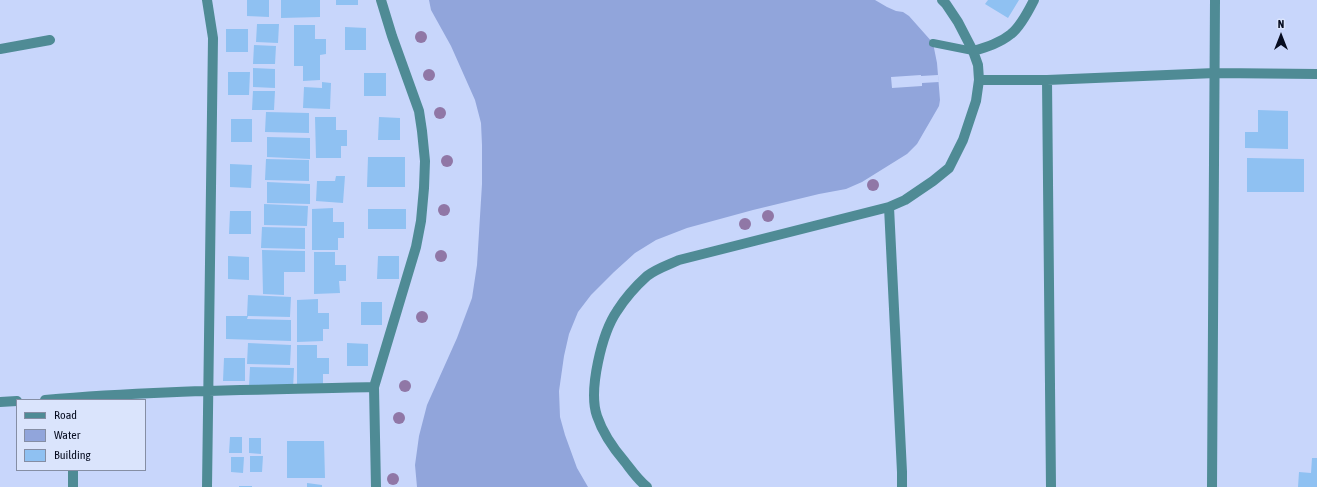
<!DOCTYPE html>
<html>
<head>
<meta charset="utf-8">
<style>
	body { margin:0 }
	#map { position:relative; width:1317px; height:487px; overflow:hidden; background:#c8d6fb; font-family:"Asap Condensed",sans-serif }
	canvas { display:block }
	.legend { position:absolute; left:16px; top:399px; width:130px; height:72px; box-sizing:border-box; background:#dae4fc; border:1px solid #858ea4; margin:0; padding:5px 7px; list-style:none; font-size:12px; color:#060c20 }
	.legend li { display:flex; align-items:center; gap:8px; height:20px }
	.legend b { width:20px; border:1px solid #858ea4 }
	.north { position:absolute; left:1261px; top:16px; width:40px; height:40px; -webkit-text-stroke:3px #dae4fc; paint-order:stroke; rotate:0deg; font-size:11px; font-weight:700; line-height:16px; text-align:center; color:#060c20 }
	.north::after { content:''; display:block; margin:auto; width:14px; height:18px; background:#060c20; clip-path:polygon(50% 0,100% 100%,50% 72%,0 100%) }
</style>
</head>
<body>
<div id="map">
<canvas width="1317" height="487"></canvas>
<ul class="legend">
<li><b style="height:5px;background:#4f8b95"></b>Road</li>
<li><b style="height:11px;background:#91a5db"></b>Water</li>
<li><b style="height:11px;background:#8fc1f2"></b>Building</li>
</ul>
<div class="north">N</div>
</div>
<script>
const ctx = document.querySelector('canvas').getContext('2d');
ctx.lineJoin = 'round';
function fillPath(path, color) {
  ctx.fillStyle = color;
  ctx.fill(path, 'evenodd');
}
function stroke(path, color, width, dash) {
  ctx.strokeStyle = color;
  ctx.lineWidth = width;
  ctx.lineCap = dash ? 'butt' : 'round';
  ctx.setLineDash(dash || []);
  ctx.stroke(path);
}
const water = new Path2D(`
	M 429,0 L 875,0 L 887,7 L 896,11 L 903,12 L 909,16 L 933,43 L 937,63 L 940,100 L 939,106 L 917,144 L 907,154 L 862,182 L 846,189 L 819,194 L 753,210 L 687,228 L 656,240 L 635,253 L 614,272 L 591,295 L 578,312 L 569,334 L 564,356 L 559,391 L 560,417 L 565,435 L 577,468 L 588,487 L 417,487 L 415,465 L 419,436 L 427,405 L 457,338 L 472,298 L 477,265 L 482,184 L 482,145 L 481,123 L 475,100 L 451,46 L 431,10 Z`);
const pier = new Path2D(`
	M 921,75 L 921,76 L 938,75 L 939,82 L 922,83 L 922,86 L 892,88 L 891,77 Z`);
const building = new Path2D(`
	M 247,0 L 269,0 L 269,17 L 247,16 Z
	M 281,0 L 320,0 L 320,17 L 281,18 Z
	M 336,0 L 358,0 L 358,5 L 336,5 Z
	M 988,0 L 1019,0 L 1008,18 L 985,4 Z
	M 257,24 L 279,24 L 278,43 L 256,42 Z
	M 294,25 L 315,25 L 315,39 L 326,39 L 326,54 L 320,55 L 320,80 L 303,81 L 303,66 L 294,66 Z
	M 345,27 L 366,28 L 366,50 L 345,50 Z
	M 226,29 L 248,29 L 248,52 L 226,52 Z
	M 254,45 L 276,46 L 275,64 L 253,64 Z
	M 253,68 L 275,69 L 275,88 L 253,87 Z
	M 228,72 L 250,72 L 249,95 L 228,95 Z
	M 364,73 L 386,73 L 386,96 L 364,96 Z
	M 322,82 L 331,83 L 330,109 L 303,108 L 304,87 L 322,88 Z
	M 253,91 L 275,91 L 274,110 L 252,110 Z
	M 1258,110 L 1288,111 L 1288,149 L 1245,148 L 1245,132 L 1258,132 Z
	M 266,112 L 309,113 L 309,133 L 265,132 Z
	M 315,117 L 336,117 L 336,130 L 347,130 L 347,146 L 341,146 L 341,158 L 316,158 Z
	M 379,117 L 400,118 L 400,140 L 378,140 Z
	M 231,119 L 252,119 L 252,142 L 231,142 Z
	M 267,137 L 310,138 L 310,159 L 267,157 Z
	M 368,157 L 405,157 L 405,187 L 367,187 Z
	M 1247,158 L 1304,159 L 1304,192 L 1247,192 Z
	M 266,159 L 309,160 L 309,181 L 265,180 Z
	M 230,164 L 252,165 L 251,188 L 230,187 Z
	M 336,176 L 345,176 L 343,203 L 316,201 L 317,181 L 335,181 Z
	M 267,182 L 310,184 L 310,204 L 267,203 Z
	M 264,204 L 308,206 L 307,226 L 264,225 Z
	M 333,208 L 333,222 L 344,222 L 344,238 L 338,238 L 338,250 L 312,250 L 312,209 Z
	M 368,209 L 406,209 L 406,229 L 368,229 Z
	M 230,211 L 251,211 L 251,234 L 229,234 Z
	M 262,227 L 305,228 L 305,249 L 261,248 Z
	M 262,250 L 305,251 L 305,272 L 284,272 L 284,295 L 263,294 Z
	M 314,252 L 335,252 L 335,265 L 346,265 L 346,281 L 339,281 L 340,293 L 314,294 Z
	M 228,256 L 249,257 L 249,280 L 228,279 Z
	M 378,256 L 399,256 L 399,279 L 377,279 Z
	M 248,295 L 291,297 L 290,317 L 248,316 L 247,319 L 291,320 L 291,341 L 226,339 L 226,316 L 247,316 Z
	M 318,299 L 318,313 L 329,313 L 329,329 L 323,329 L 323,341 L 297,342 L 297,300 Z
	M 361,302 L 382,302 L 382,325 L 361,325 Z
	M 248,343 L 291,345 L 290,365 L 247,364 Z
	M 347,343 L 368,344 L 368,366 L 347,366 Z
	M 297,345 L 317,345 L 317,358 L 329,358 L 329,374 L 323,374 L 323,386 L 297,387 Z
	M 224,358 L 245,358 L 245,381 L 223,381 Z
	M 250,367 L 294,368 L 293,389 L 249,387 Z
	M 230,437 L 242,437 L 242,453 L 229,453 Z
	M 249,438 L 261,438 L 261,454 L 249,453 Z
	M 287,441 L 324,441 L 325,478 L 287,478 Z
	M 250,456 L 263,456 L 262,472 L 250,472 Z
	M 231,457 L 244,457 L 243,473 L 231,472 Z
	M 1312,458 L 1317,458 L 1317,487 L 1298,487 L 1299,472 L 1311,473 Z
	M 307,483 L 322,485 L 322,487 L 307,487 Z
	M 239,486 L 252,486 L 252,487 L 239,487 Z`);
const lane = new Path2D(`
	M 933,43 L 973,51`);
const street = new Path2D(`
	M 207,0 L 213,38 L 207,487
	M 0,49 L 50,40
	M 973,51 C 987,47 1000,43 1011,34 C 1020,27 1029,10 1034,0
	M 979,80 L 1047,80 L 1215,73 L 1317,74
	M 1047,80 L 1051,487
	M 889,207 L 902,472 L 902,487
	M 45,400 C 154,390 265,390 374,387
	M 0,402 L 17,401
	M 73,487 L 73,470
	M 376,487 L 374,387 L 416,247 L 421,221 L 424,188 L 425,161 L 422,131 L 419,111 L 392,36 L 381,0
	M 647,487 C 638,480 632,471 625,462 C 613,448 603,434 597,416 C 588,390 602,333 617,311 C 624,300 637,285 647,276 C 656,269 668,265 679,260 L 889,207 L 905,200 L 933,181 L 949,168 L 963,140 L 976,101 L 979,80 L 978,65 L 973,51 L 958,22 L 946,4 L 942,0
	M 1212,487 L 1215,0`);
const trees = [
	[421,37],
	[429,75],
	[440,113],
	[447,161],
	[873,185],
	[444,210],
	[768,216],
	[745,224],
	[441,256],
	[422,317],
	[405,386],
	[399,418],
	[393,479]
];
fillPath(water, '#91a5db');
fillPath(pier, '#c8d6fb');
fillPath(building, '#8fc1f2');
stroke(lane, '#4f8b95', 8);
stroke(street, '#4f8b95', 10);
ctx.fillStyle = '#9077a6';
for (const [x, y] of trees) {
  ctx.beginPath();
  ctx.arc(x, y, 6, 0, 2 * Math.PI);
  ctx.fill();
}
</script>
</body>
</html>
